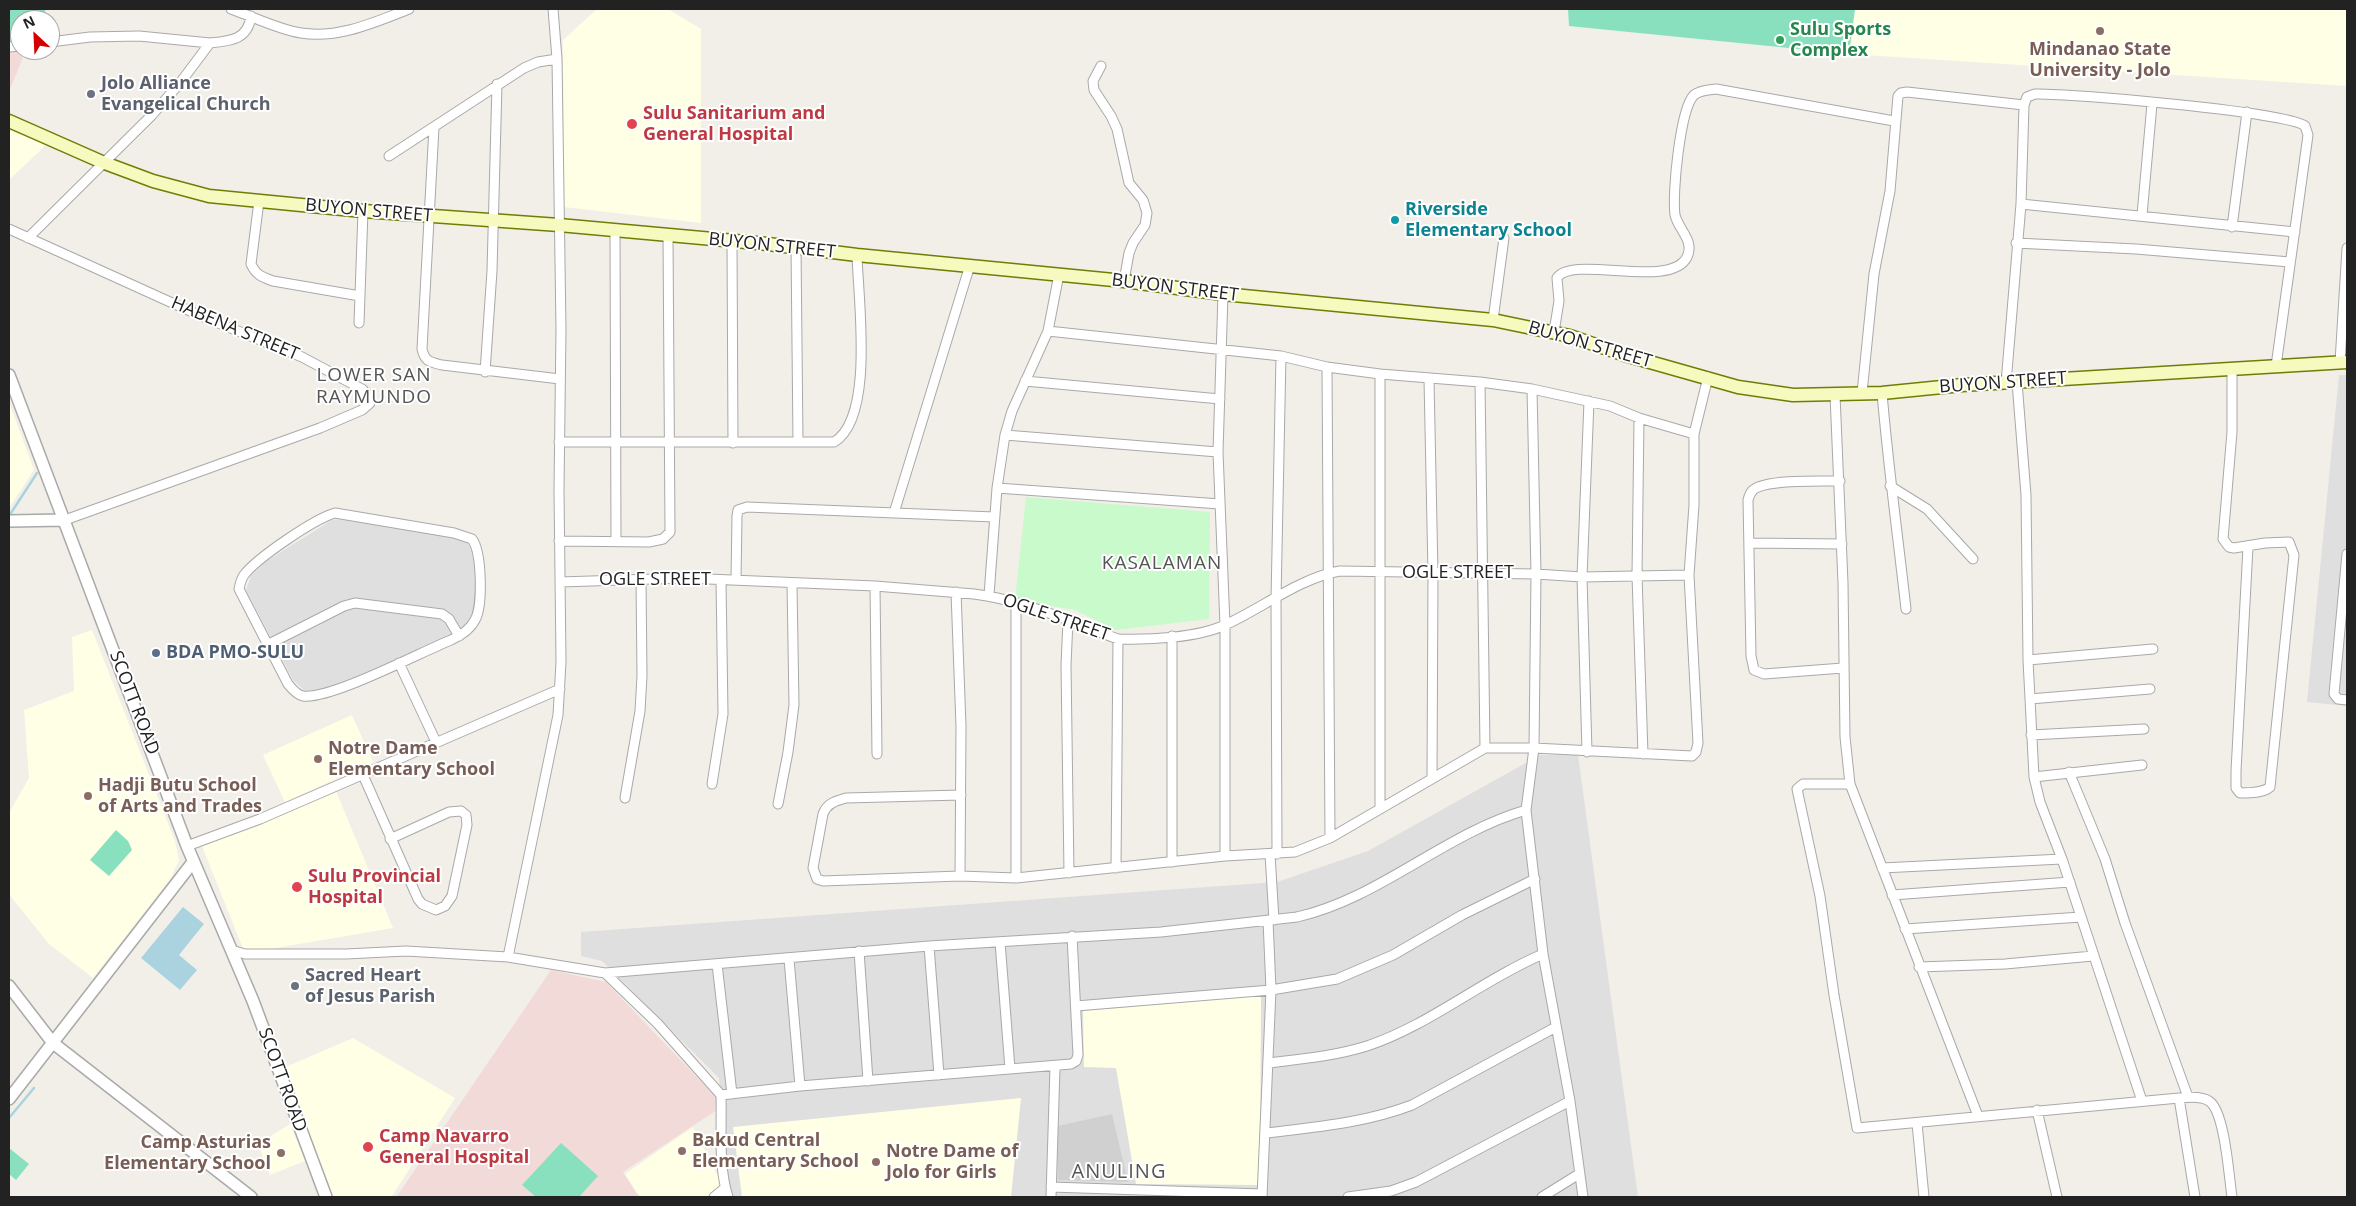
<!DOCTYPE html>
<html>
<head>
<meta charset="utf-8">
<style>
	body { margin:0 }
	#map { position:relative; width:2356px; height:1206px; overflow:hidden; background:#f2efe9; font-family:"Open Sans",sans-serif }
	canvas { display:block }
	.frame { position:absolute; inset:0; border:10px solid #222; pointer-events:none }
	.north { position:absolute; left:10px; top:10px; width:50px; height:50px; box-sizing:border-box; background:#fff; border:1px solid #a7a7a7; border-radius:50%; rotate:335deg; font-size:14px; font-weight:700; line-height:20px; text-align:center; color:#222 }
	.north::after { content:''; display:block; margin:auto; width:18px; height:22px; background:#d40000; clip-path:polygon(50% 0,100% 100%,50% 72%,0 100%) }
</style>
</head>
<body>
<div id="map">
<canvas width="2356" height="1206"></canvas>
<div class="frame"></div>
<div class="north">N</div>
</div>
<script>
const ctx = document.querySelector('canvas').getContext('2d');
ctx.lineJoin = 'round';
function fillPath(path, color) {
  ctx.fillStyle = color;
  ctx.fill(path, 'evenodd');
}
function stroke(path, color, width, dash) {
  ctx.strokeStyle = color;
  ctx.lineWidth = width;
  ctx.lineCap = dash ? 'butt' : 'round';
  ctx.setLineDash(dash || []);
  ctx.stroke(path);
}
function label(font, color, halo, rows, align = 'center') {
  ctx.font = font + ' "Open Sans",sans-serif';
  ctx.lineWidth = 4;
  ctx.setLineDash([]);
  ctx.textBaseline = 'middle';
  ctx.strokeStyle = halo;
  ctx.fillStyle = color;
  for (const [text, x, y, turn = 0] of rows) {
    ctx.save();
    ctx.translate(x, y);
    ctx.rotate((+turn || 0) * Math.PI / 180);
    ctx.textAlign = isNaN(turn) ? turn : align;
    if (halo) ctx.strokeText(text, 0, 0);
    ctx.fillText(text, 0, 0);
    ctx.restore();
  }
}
const residential = new Path2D(`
	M 2339,375 L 2347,375 L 2347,706 L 2307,702 Z
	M 347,519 L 464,540 L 470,546 L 475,559 L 475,607 L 472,618 L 462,629 L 449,637 L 326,689 L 305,691 L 293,680 L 246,590 L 251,576 L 265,562 L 332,520 Z
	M 1540,755 L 1578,755 L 1638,1197 L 730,1197 L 727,1181 L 719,1078 L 602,961 L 581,956 L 581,932 L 1277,882 L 1368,851 Z`);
const commercial = new Path2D(`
	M 9,50 L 26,50 L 9,92 Z
	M 551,970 L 606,982 L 717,1098 L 717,1110 L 623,1172 L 639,1197 L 397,1196 Z`);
const education = new Path2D(`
	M 597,9 L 668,9 L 701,29 L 701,223 L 564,207 L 563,40 Z
	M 1855,9 L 2347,9 L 2347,86 L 1849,54 Z
	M 9,130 L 46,145 L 9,180 Z
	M 9,402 L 34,470 L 9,508 Z
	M 92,630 L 175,841 L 179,860 L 171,878 L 93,978 L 48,943 L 9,894 L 9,813 L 29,778 L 24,710 L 74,691 L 72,637 Z
	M 352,715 L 373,762 L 285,802 L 263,755 Z
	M 335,789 L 393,928 L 270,949 L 244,951 L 202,846 Z
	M 1261,995 L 1260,1185 L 1136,1184 L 1116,1068 L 1084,1067 L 1083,1011 Z
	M 353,1038 L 455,1098 L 392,1196 L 331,1197 L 281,1069 Z
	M 1021,1098 L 1011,1197 L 742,1197 L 733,1127 Z
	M 290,1124 L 305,1161 L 270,1175 L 258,1144 Z
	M 693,1127 L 722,1184 L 706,1197 L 643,1197 L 637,1193 L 625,1174 Z`);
const religious = new Path2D(`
	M 1112,1114 L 1128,1182 L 1058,1180 L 1058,1126 Z`);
const grass = new Path2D(`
	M 819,1196 L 939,1196 L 939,1197 L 819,1197 Z`);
const park = new Path2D(`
	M 1026,497 L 1210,512 L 1209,619 L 1116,630 L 1075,610 L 1015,600 Z`);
const pitch = new Path2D(`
	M 9,9 L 46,9 L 42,20 L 20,20 L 20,40 L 9,43 Z
	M 1568,9 L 1855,9 L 1849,54 L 1569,26 Z
	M 116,830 L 128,841 L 132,850 L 109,876 L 90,860 Z
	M 561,1143 L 598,1176 L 579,1197 L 536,1197 L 522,1185 Z
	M 9,1148 L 29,1164 L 16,1180 L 9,1174 Z`);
const water = new Path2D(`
	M 183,907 L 204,924 L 179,955 L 197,970 L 180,990 L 141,958 Z`);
const stream = new Path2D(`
	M 11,513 L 37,473
	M 9,1118 L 34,1088`);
const minor = new Path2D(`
	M 231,9 C 254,17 277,29 301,33 C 339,39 375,22 409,9
	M 50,42 L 90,37 L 139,36 L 210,43 C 230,41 248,40 251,16
	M 9,47 L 20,46
	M 1101,66 L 1093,81 L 1094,90 L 1111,116 L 1117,129 L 1129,183 L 1143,200 L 1147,213 L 1145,225 L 1133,243 L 1129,253 L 1124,281
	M 434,127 L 422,349 C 425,362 430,362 442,365 L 560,379
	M 389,156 L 524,68 L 538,62 L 557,59
	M 259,201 L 251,264 C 256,275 262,277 273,281 L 360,296
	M 2021,204 L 2295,232
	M 2142,215 L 2152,104
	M 2232,227 L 2247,112
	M 9,229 L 201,316 L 302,357 L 362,389 L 368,395 L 370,403 L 362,410 L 320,428 L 65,520
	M 615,230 L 616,541
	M 28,238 L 152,115 L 180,83 L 210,43
	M 732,240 L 733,443
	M 2016,243 L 2136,249 L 2290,262
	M 796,247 L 798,442
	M 1223,294 L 1218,452 L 1225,625 L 1225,856
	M 1493,320 L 1504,238
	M 359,323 L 363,211
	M 1048,331 L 1281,356 L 1327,367 L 1380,374 L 1480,382 L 1532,389 L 1610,406 L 1639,418 L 1694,434
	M 1554,332 L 1559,301 L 1557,278 C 1572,254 1671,290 1687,257 C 1695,241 1678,229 1675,215 C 1672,194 1680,109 1694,95 C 1700,90 1709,90 1716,89 L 1894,121
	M 2340,362 L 2347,248
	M 1327,367 L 1330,838
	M 2232,369 L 2232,432 L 2223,539 L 2229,547 L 2234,548 L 2265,543 L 2289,542 L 2294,555 L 2270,787 C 2263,793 2250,793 2240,793 L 2236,788 L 2236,771 L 2248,547
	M 485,372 L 492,271 L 497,84
	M 1429,379 L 1433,574 L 1432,778
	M 1025,381 L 1220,399
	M 1480,382 L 1485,748
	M 2017,382 L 2026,495 L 2028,660 L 2034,777 L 2040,802 L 2062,859 L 2142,1101
	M 2006,383 L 2021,204 L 2024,105 L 2027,97 L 2035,94 C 2066,93 2291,112 2305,126 L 2308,135 L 2276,366
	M 1532,389 L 1536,574 L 1534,748 L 1526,810 L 1543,954 L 1570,1101 L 1583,1197
	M 1862,393 L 1874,274 L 1890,191 L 1898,96 L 1901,93 L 1907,92 L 2024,105
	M 1882,393 C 1888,465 1898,537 1906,609
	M 1835,395 L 1843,583 L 1845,737 L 1850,784 L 1978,1116
	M 1639,418 L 1637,576 L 1643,754
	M 1005,435 L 1218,452
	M 559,442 L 834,442 C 875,418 858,298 857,255
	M 1840,481 C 1823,481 1765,479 1753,490 C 1750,493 1749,496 1748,500 L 1751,656 L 1754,670 L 1764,674 L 1843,668
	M 1890,486 L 1927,509 L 1973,559
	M 997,488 L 1220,504
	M 335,513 L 454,533 L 472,539 C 482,552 483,606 475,620 C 470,630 460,636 451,640 C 421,652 330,700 303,696 C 297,695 292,689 288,684 L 239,589 C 240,584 241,579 244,575 C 257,558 314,519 335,513 Z
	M 894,513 L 970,265
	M 559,541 L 649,542 L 663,539 L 670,532 L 668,235
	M 1749,543 L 1842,544
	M 2347,554 L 2334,694 L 2338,699 L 2347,700
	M 736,580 L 737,516 L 738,510 L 747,507 L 994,517
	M 560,582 L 684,578 L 875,586 L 974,594 C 1023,600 1071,622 1118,639 C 1148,640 1199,638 1227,624 C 1262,608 1302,577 1340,571 L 1536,574 L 1582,577 L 1689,575
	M 875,586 L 877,754
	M 956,592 L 961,726 L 960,876 L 1016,878 L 1225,856 L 1295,852 L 1330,838 L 1485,748 L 1534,748 L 1692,756 L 1696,752 L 1698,743 L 1689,575 L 1694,505 L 1694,434 L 1708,377
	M 989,595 L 997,488 L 1005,435 L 1012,411 L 1048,331 L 1059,274
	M 1016,603 L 1016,878
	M 1068,620 L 1066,665 L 1069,873
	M 1172,636 L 1172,862
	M 267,645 L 344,606 L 355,603 L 442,614 L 449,619 L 459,636
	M 2028,660 L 2153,649
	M 399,663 L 436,742
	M 2030,699 L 2150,689
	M 2031,735 L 2144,729
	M 1587,752 L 1582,577 L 1589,401
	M 2069,772 L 2105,859 L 2125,923 L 2188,1097
	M 363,775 L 418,899 L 422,904 L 436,910 L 445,906 L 452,896 L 467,825 L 466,815 L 461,811 L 449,812 L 390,839
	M 2034,777 L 2142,765
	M 712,784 L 723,714 L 721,580
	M 1850,784 L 1803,784 L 1797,789 L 1820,896 L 1834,995 L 1857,1128 L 2179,1098 C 2188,1097 2202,1096 2209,1101 C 2225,1111 2229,1178 2232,1197
	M 625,798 L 640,711 L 642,676 L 641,579
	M 778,804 L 788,752 L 794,705 L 792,584
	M 1380,809 L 1380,374
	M 187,846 L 260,819 L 560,689
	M 1270,854 L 1274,920
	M 1277,854 L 1276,599 L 1281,356
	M 1116,868 L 1118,639
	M 1882,868 L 2062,859
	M 960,876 L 823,881 L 817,879 L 813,868 L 823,814 C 827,803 836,801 846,798 L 961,795
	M 1892,895 L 2070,882
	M 1905,929 L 2081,917
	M 1000,942 L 1010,1069
	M 929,946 L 939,1075
	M 231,950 L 245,954 L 346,954 L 406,951 L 508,957 L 605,973 L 929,946 L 1161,932 L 1297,917 C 1380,898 1444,834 1526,810
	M 859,951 L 868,1081
	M 508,957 L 558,715 L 561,662 L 559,490 L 561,329 L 557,59 L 553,9
	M 789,959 L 800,1086
	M 717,964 L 732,1094
	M 1919,967 L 2005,964 L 2093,956
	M 605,973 L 658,1024 L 721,1095 L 800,1086 L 1071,1064 L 1076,1061 L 1078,1055 L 1072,936
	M 1076,1006 L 1271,990 L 1337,979 L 1393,955 L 1462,915 L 1535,879
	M 1269,1063 C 1301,1059 1335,1056 1367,1046 C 1430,1025 1482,980 1543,954
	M 721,1095 C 722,1128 718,1166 728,1197
	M 2179,1098 L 2195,1197
	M 2037,1110 L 2057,1197
	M 1917,1123 L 1924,1197
	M 1266,1133 C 1316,1127 1365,1123 1412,1105 L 1556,1027
	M 1051,1187 L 1262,1194
	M 714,1197 L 725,1188
	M 1051,1197 L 1055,1067
	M 1262,1197 L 1271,990 L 1268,920
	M 1348,1197 L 1391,1191 L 1416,1182 L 1570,1101
	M 1542,1197 L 1579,1174`);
const tertiary = new Path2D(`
	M 9,375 L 187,846 L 253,1001 L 326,1197
	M 9,521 L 65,520
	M 9,986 L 53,1043 L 251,1197
	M 9,1099 L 193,862`);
const secondary = new Path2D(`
	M 9,121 L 102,162 L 153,181 L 209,196 L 363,211 L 559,225 L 768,244 L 857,255 L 1124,281 L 1223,294 L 1493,320 L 1570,336 L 1625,355 L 1738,387 L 1793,395 L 1882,393 L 1962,385 L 2347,362`);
const markers = [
	[2100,31,5,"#8d6e63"],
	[1780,40,5,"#2e9e5b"],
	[91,94,5,"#6b7280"],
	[632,124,6,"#e0444e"],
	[1395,220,5,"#0f9aa8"],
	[156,653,5,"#5c6f8a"],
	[318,759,5,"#8d6e63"],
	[88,796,5,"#8d6e63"],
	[297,887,6,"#e0444e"],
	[295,986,5,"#6b7280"],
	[368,1147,6,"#e0444e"],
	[682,1151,5,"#8d6e63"],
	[281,1153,5,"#8d6e63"],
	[876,1162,5,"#8d6e63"]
];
const leisureNames = [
	["Sulu Sports",1790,30],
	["Complex",1790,51]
];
const educationNames = [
	["Mindanao State",2100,50,"center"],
	["University - Jolo",2100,71,"center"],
	["Notre Dame",328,749],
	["Elementary School",328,770],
	["Hadji Butu School",98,786],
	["of Arts and Trades",98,807],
	["Bakud Central",692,1141],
	["Elementary School",692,1162],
	["Camp Asturias",271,1143,"right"],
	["Elementary School",271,1164,"right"],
	["Notre Dame of",886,1152],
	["Jolo for Girls",886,1173]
];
const worshipNames = [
	["Jolo Alliance",101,84],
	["Evangelical Church",101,105],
	["Sacred Heart",305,976],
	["of Jesus Parish",305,997]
];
const healthNames = [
	["Sulu Sanitarium and",643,114],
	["General Hospital",643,135],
	["Sulu Provincial",308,877],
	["Hospital",308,898],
	["Camp Navarro",379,1137],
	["General Hospital",379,1158]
];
const cultureNames = [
	["Riverside",1405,210],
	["Elementary School",1405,231]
];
const streetNames = [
	["BUYON STREET",369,211,5],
	["BUYON STREET",772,246,6],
	["BUYON STREET",1175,288,7],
	["HABENA STREET",235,329,23],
	["BUYON STREET",1590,345,16],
	["BUYON STREET",2003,383,-4],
	["OGLE STREET",1458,573],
	["OGLE STREET",655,580],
	["OGLE STREET",1056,618,19],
	["SCOTT ROAD",134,703,69],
	["SCOTT ROAD",282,1080,70]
];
const serviceNames = [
	["BDA PMO-SULU",166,653]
];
const neighbourhoodNames = [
	["LOWER SAN",374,376],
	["RAYMUNDO",374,398],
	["KASALAMAN",1162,564]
];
const quarterNames = [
	["ANULING",1119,1172]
];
fillPath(residential, '#e0dfdf');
fillPath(commercial, '#f2dad9');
fillPath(education, '#ffffe5');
fillPath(religious, '#d0d0d0');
fillPath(grass, '#cdebb0');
fillPath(park, '#c8facc');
fillPath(pitch, '#88e0be');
fillPath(water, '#aad3df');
stroke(stream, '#aad3df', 2.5);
stroke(minor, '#a9a9a9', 11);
stroke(tertiary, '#a9a9a9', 14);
stroke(secondary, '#707d05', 15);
stroke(minor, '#fff', 9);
stroke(tertiary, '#fff', 11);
stroke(secondary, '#f7fabf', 12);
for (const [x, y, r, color] of markers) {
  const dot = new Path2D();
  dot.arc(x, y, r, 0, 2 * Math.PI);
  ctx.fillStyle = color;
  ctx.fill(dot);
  stroke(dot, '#fff', 2);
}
label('bold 18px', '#27864d', '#fff', leisureNames, 'left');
label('bold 18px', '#785e54', '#fff', educationNames, 'left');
label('bold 18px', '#5b616d', '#fff', worshipNames, 'left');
label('bold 18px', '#be3a42', '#fff', healthNames, 'left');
label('bold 18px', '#0d838f', '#fff', cultureNames, 'left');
label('18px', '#222', '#fff', streetNames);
label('bold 18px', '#4e5e75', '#fff', serviceNames, 'left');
ctx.letterSpacing = '1px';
label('19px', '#555', '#fff', neighbourhoodNames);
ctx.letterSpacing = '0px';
ctx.letterSpacing = '1px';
label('20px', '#555', '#fff', quarterNames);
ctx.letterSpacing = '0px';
</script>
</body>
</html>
